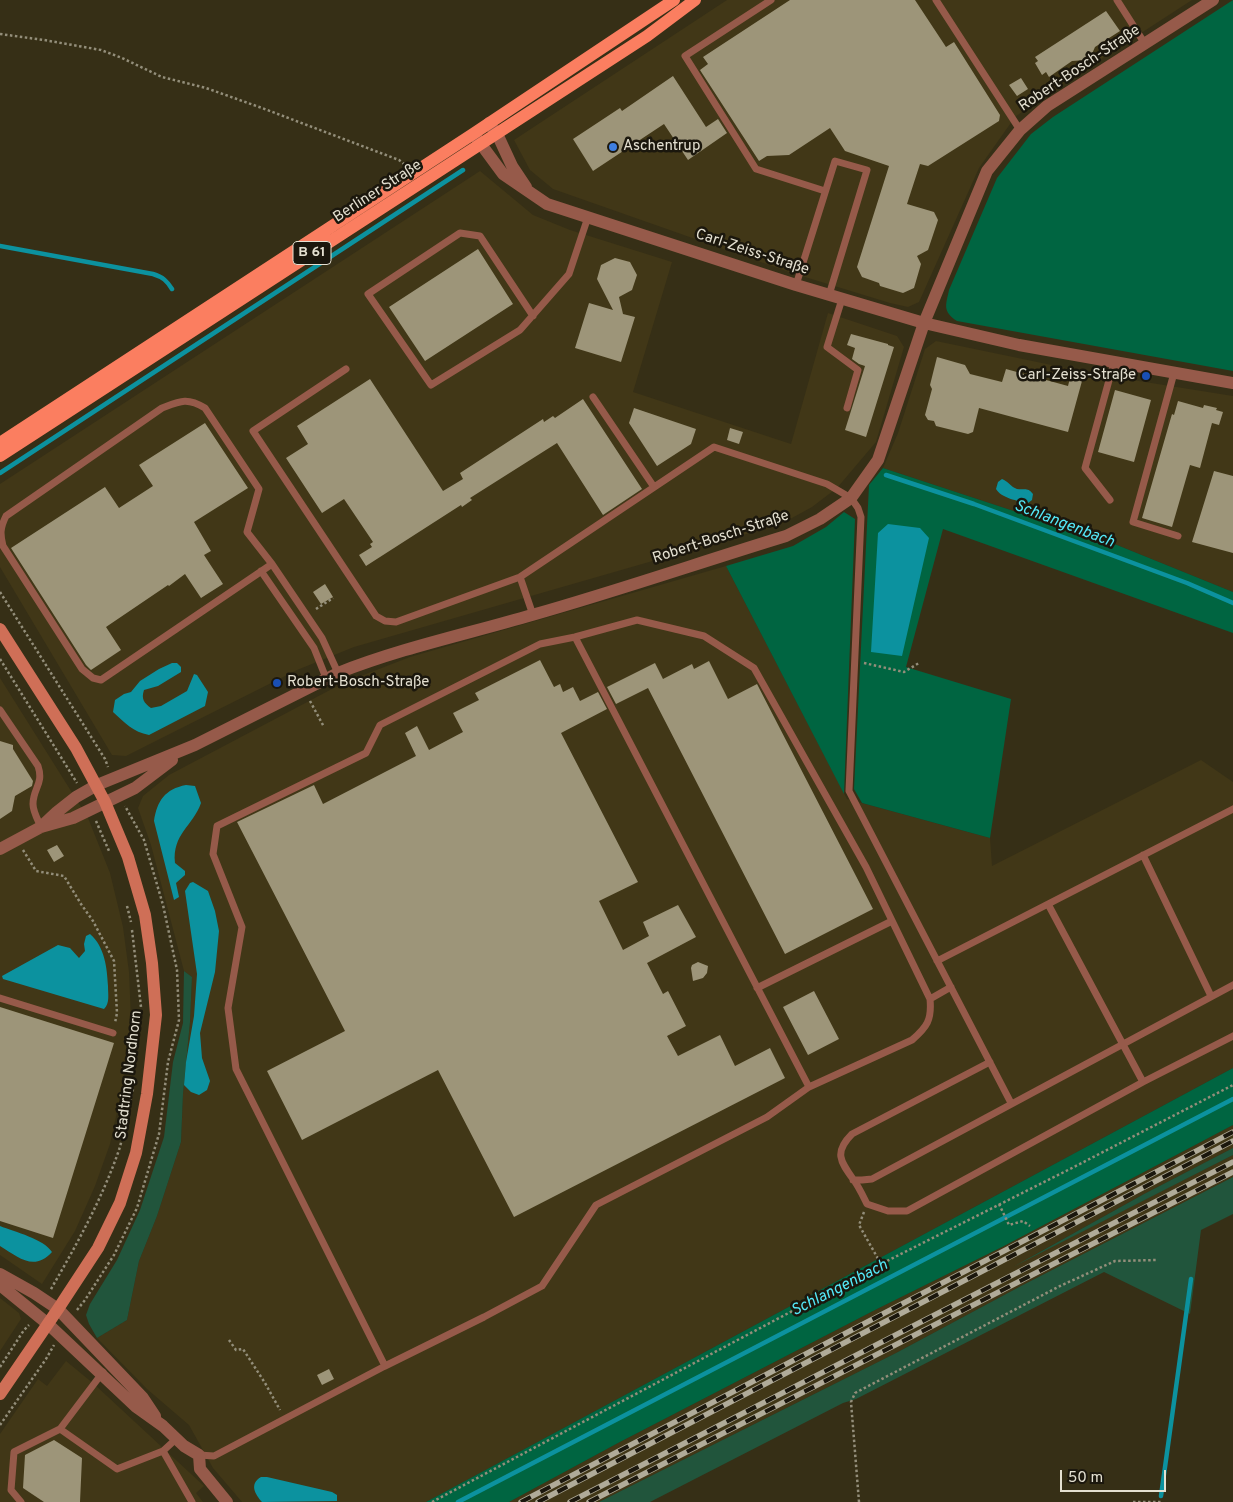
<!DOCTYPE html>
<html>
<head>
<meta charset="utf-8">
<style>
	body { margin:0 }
	#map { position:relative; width:1233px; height:1502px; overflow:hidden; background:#362f16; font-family:Overpass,sans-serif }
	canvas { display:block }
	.scale { position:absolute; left:1060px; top:1470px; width:106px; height:22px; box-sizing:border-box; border:2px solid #e4e0d1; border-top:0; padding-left:6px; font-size:15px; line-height:18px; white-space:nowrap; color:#e4e0d1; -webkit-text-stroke:4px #1b170d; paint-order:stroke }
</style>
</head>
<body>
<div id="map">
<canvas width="1233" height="1502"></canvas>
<div class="scale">50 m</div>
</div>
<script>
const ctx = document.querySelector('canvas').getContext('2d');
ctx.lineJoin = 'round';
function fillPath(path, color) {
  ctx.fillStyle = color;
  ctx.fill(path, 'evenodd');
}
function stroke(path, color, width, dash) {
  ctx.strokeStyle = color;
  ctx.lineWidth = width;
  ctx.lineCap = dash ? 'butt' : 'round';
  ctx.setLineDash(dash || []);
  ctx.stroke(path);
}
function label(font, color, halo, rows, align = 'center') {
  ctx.font = font + ' Overpass,sans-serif';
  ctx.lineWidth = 5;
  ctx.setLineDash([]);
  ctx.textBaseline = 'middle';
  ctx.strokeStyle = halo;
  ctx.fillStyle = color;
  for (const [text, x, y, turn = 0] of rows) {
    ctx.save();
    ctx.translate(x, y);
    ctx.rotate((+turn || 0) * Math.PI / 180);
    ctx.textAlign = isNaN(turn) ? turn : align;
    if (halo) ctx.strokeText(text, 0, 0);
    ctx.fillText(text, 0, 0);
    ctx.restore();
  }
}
const built = new Path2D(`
	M 727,0 L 1192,0 L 1041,98 L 1015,117 L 979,168 L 919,302 L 908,307 L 890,303 L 792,273 L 553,189 L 530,170 L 514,140 Z
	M 480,171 L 533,215 L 570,230 L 672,262 L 633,392 L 791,444 L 828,313 L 897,336 L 904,347 L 876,442 L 837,488 L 812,507 L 781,524 L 354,647 L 297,670 L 126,756 L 112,755 L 0,567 L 0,484 Z
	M 936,341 L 1095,374 L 1233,396 L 1233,592 L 1117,545 L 883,468 L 898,433 L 925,349 Z
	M 726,566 L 847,799 L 990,838 L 992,866 L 1201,760 L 1233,782 L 1233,1068 L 426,1502 L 242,1502 L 213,1468 L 189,1425 L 147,1389 L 97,1338 L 127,1320 L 139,1261 L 157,1216 L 181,1142 L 183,1094 L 190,1022 L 192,977 L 184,971 L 151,845 L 138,808 L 143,796 L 169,775 L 330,690 L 361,676 L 410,657 Z
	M 0,678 L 88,818 L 110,873 L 123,927 L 129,972 L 131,1019 L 122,1089 L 110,1144 L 95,1186 L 75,1231 L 42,1284 L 0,1255 Z
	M 1233,1125 L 1233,1148 L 1144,1194 L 1029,1258 L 1233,1155 L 1233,1177 L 1021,1286 L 896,1353 L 599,1502 L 509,1502 L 618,1443 L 875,1310 L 1002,1247 Z
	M 0,1298 L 19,1313 L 21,1319 L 0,1351 Z
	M 66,1361 L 94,1384 L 204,1486 L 196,1493 L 203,1502 L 0,1502 L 0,1434 L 38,1379 L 47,1386 Z`);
const green = new Path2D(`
	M 184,971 L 192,977 L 190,1022 L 183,1094 L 181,1142 L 157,1216 L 139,1261 L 127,1320 L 97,1338 L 89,1324 L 86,1315 L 90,1304 L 117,1260 L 140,1210 L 164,1137 L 173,1062 L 183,1023 Z
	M 1233,1148 L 1233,1155 L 1013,1267 L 1144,1194 Z
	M 1233,1177 L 1233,1214 L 1201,1230 L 1190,1314 L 1104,1272 L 856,1399 L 843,1403 L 650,1502 L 599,1502 L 896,1353 L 1021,1286 Z`);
const forest = new Path2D(`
	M 1233,0 L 1233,371 L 957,321 C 942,311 946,305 949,290 L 997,178 L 1031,134 L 1053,117 Z
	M 883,468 L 1117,545 L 1233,592 L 1233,633 L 943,529 L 906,667 L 1011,699 L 990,838 L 862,803 L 854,789 L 869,485 Z
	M 844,512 L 855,519 L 844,794 L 726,566 L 793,546 L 826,527 Z
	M 1233,1068 L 1233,1125 L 1002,1247 L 875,1310 L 618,1443 L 509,1502 L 426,1502 Z`);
const water = new Path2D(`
	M 1002,479 C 1008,481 1011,487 1017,489 C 1025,490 1028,487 1033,494 L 1032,500 L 1028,503 C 1018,501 1001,498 996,489 L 998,482 Z
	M 888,524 L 920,528 L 929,538 L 902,656 L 871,652 L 878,533 Z
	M 172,663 L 177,663 L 181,667 L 181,672 L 158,686 L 144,690 C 141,699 144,703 151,708 L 161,706 L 187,691 L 194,674 L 197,675 L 208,692 L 205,706 L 149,735 C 133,732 125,723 113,712 L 115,700 L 124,694 L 131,692 L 140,681 L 159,669 Z
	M 186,785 L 195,786 L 201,803 C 193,826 172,834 175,863 L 185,871 L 185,875 L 176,883 L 179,897 L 174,900 L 154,821 C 157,801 165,789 186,785 Z
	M 193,882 L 208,891 L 215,911 L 219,931 L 215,972 L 200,1033 L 202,1058 L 210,1081 L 207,1090 L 199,1095 L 191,1092 L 184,1085 L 186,1062 L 194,1016 L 197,974 L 185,891 L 190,883 Z
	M 90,934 C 105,947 107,968 108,986 C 108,995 110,1003 104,1009 L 3,979 L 2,976 L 58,945 L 70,948 L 79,958 L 85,951 L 84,944 L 86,936 Z
	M 0,1226 C 15,1232 44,1239 52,1252 C 34,1272 18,1257 0,1246 Z
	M 261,1477 L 267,1477 L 332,1492 L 337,1495 L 337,1501 L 262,1502 C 255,1494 249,1484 261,1477 Z`);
const stream = new Path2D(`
	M 0,246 L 153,274 C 163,277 167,281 172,289
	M 0,473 L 463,170
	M 886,475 L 974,504 L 1187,583 L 1233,603
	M 1161,1496 L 1191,1279
	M 458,1502 L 1233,1099`);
const building = new Path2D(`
	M 790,0 L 915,0 L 946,47 L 954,42 L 1000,115 L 999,121 L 928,166 L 920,164 L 907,204 L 934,212 L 938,220 L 928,250 L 917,256 L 921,264 L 914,288 L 903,293 L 880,286 L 879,283 L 862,277 L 857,267 L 889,166 L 845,151 L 830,128 L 789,155 L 767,156 L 759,161 L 700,70 L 708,64 L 703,57 Z
	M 1106,11 L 1120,31 L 1095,47 L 1091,56 L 1086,60 L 1072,61 L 1049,77 L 1046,72 L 1042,75 L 1035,63 L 1038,61 L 1035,57 Z
	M 673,76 L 706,127 L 718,119 L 727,133 L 688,160 L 664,124 L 593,171 L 573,139 L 620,108 L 622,111 Z
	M 1021,78 L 1028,89 L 1017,96 L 1009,85 Z
	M 478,249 L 513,304 L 425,361 L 389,307 Z
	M 615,258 L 630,262 L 637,275 L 632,290 L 619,297 L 623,314 L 635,317 L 621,362 L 575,348 L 589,303 L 613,310 L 597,279 L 601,265 Z
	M 851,334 L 888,344 L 888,345 L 894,347 L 866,437 L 845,430 L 865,366 L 859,364 L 852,359 L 855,348 L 847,345 Z
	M 937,357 L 965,365 L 970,374 L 1002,382 L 1006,369 L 1068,386 L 1070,378 L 1082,381 L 1068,432 L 979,408 L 973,432 L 968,434 L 936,426 L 934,421 L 928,420 L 925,415 L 932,389 L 930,385 Z
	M 370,379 L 443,491 L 463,479 L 460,473 L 543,419 L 544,422 L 553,416 L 555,418 L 583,399 L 642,489 L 603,515 L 557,443 L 470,498 L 472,500 L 462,507 L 461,505 L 366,566 L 359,555 L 372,547 L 370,544 L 373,542 L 344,499 L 322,513 L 286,458 L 308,444 L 297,426 Z
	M 1115,390 L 1151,400 L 1134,462 L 1098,452 Z
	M 1178,401 L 1203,408 L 1204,405 L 1217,408 L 1216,410 L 1223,412 L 1219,425 L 1212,423 L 1200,468 L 1190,465 L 1172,527 L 1142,518 L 1172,414 L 1174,415 Z
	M 634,408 L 696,429 L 691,444 L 657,466 L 629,423 Z
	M 205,423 L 248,488 L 194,522 L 211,551 L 204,555 L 223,584 L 201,598 L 185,574 L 169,586 L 168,585 L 106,627 L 121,650 L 91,670 L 86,665 L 11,548 L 105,487 L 119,508 L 153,486 L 139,465 Z
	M 730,428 L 743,432 L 739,444 L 727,440 Z
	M 1214,471 L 1233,476 L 1233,553 L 1192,542 Z
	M 325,584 L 333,597 L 321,604 L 313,592 Z
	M 540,660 L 554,687 L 560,684 L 563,692 L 573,687 L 580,701 L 598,692 L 607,709 L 561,733 L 638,882 L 599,901 L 623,950 L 649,936 L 643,922 L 678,905 L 696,937 L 647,963 L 663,994 L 668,991 L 686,1026 L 667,1036 L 678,1056 L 720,1035 L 735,1066 L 770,1048 L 785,1078 L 514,1217 L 438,1070 L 302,1140 L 267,1071 L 345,1031 L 237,822 L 314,785 L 323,804 L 416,756 L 405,733 L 417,726 L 429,750 L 463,732 L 453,713 L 479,700 L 475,693 Z
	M 709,661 L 728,699 L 757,684 L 873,909 L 785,954 L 648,688 L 616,704 L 607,687 L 655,663 L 663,679 L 692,664 L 694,669 Z
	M 0,741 L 13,745 L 13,749 L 33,781 L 32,786 L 15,796 L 12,811 L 0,819 Z
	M 57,845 L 64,856 L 54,862 L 47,850 Z
	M 698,962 L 708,966 L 707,973 L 703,978 L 693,981 L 691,968 L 692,965 Z
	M 814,991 L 839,1039 L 808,1055 L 783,1007 Z
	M 0,1007 L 114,1043 L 53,1238 L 0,1221 Z
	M 329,1369 L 334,1379 L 322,1385 L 317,1375 Z
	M 54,1440 L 82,1458 L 80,1502 L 44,1502 L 23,1488 L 25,1455 Z`);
const path = new Path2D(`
	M 0,34 L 44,40 L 101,50 L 122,58 L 162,77 L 206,88 L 262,108 L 399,160 L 404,164
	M 0,592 L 105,759 L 108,767
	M 316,609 L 333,598
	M 0,659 L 77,783
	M 864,663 L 904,672 L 919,663
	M 310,701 L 324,727
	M 96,821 L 109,851
	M 23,850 L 36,871 L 64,876 L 81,904 L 93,921 L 114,961 L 117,1013 L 115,1023
	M 127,906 L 131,922
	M 132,930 L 141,1007
	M 999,1204 L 1009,1225 L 1023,1221 L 1030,1226
	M 864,1212 L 859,1225 L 881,1264
	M 51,1289 C 77,1244 102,1199 119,1150 C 125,1130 128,1109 133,1089
	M 77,1310 L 85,1300 L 114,1255 L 137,1208 L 159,1134 L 168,1062 L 179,1020 L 177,970 L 163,905 L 144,840 L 125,806
	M 229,1340 L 236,1350 L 243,1349 L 265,1383 L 280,1410
	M 0,1367 L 24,1330 L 29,1325
	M 0,1425 L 46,1359 L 54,1345
	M 432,1502 L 881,1264 L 1072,1168 L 1233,1085
	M 859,1502 L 851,1402 L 855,1393 L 1060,1286 L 1115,1261 L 1157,1260
	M 1133,1502 L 1161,1502`);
const lane = new Path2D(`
	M 771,0 L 685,56 L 756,169 L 825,191
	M 936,0 L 1020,130
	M 1117,0 L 1145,44
	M 796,285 L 835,161 L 867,170 L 829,295
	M 842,299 L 827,347 L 858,370 L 847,408
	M 533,316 L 480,236 L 460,233 L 368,294 L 431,385 L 520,330 L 569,274 L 588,217
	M 346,369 L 253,431 L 376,616 L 385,621 L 396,622 L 520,577 L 714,447 L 827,484 L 851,498 L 858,508 L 861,517 L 849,791 L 1011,1103
	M 1174,373 L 1133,522 L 1178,536
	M 593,397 L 654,487
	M 1110,500 L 1085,468 L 1114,362
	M 272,564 L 101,680 L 93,678 L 82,669 L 3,546 C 0,534 0,528 6,516 L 162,408 C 180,401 187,397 205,408 L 259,489 L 247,532 L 272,564 L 322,638 L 338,673
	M 261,571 L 314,648 L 326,678
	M 520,577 L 533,615
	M 575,637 L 809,1087
	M 0,710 L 38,766 C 44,784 33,788 33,804 C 33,812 38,820 41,827
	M 1143,855 L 1211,996
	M 1048,904 L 1143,1082
	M 937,961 L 1233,809
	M 757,988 L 892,921
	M 0,998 L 113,1033
	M 930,999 L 951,987
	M 990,1062 L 852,1134 C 834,1152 840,1161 853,1179 C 859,1187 863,1196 867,1204 L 888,1211 L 907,1211 L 1143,1082 L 1233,1036
	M 853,1180 L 862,1180 L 872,1179 L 1233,985
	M 60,1429 L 117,1469 L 163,1451 L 176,1439
	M 163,1451 L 192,1502
	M 199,1455 L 214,1456 L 385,1366 L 236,1069 L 228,1008 L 242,927 L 213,854 L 217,826 L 366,753 L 380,725 L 540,644 L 575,637 L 637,620 L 704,636 L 754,668 L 866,867 L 930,999 C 932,1020 927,1027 912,1040 L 809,1087 L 767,1117 L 596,1205 L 542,1286 L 484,1317 L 385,1366
	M 21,1502 L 11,1490 L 14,1452 L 60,1429 L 103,1372`);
const street = new Path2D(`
	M 489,123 L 499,138 L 512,166 L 526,187
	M 475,136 L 503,174 L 547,204 L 796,285 L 924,323 L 1019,345 L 1233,383
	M 41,827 L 57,812 L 76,797 L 97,785 L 195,745 L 338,673 C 401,648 467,634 532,615 C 617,591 701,562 786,536 L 820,519 L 851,498 L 878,460 L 924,323 L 987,171 L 1020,130 L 1047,106 L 1213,0
	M 0,849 L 41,827 L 73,818 L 135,788 L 172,760
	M 0,1274 L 34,1293 L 58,1309 L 143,1398 L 155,1416
	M 0,1285 L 48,1324 L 135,1406 L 163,1426 L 184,1446 L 199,1455 L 200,1469 L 227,1502`);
const secondary = new Path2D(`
	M 0,629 L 76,748 L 105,802 L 128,857 L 145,915 L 152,963 L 156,1015 L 147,1094 L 136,1153 L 120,1203 L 98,1248 L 58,1309 L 0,1394`);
const primary = new Path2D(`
	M 0,443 L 473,134 L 674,0
	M 0,456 L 647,36 L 695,0`);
const rail = new Path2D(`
	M 521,1502 L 1233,1132
	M 538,1502 L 1233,1141
	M 570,1502 L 1233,1162
	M 589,1502 L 1233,1172`);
const markers = [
	[613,147,5,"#3f7fe0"],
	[1146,376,5,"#1a4fb4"],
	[277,683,5,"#1a4fb4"]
];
const shields = [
	[312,253,38]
];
const shieldNames = [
	["B 61",312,253]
];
const streetNames = [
	["Robert-Bosch-Straße",1080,69,-34],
	["Berliner Straße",378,192,-33],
	["Carl-Zeiss-Straße",752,253,18],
	["Robert-Bosch-Straße",721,538,-18],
	["Stadtring Nordhorn",130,1075,-83]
];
const poiNames = [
	["Aschentrup",623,147],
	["Carl-Zeiss-Straße",1136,376,"right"],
	["Robert-Bosch-Straße",287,683]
];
const waterNames = [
	["Schlangenbach",1064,525,21],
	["Schlangenbach",840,1289,-27]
];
fillPath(built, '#413717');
fillPath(green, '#21553c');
fillPath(forest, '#006541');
fillPath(water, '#0c929f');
stroke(stream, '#0c929f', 4.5);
fillPath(building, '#9d9579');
stroke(path, '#938e7a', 2.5, [2.5, 2.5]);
stroke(lane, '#965a4a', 7);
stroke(street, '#965a4a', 12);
stroke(secondary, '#cf6f57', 12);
stroke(primary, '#fb7e60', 12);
stroke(rail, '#b0ab99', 5.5);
stroke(rail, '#1b170d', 4, [11]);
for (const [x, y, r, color] of markers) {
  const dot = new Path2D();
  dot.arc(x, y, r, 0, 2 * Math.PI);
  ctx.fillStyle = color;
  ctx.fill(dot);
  stroke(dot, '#1b170d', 2);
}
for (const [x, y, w] of shields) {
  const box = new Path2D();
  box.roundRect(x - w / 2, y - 11.5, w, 23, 4);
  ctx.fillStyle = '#1b170d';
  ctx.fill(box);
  stroke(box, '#e4e0d1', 1);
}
label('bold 14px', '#e4e0d1', null, shieldNames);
label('15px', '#e4e0d1', '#1b170d', streetNames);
label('15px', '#e4e0d1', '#1b170d', poiNames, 'left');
label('italic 16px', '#54e9f9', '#1b170d', waterNames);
</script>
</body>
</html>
